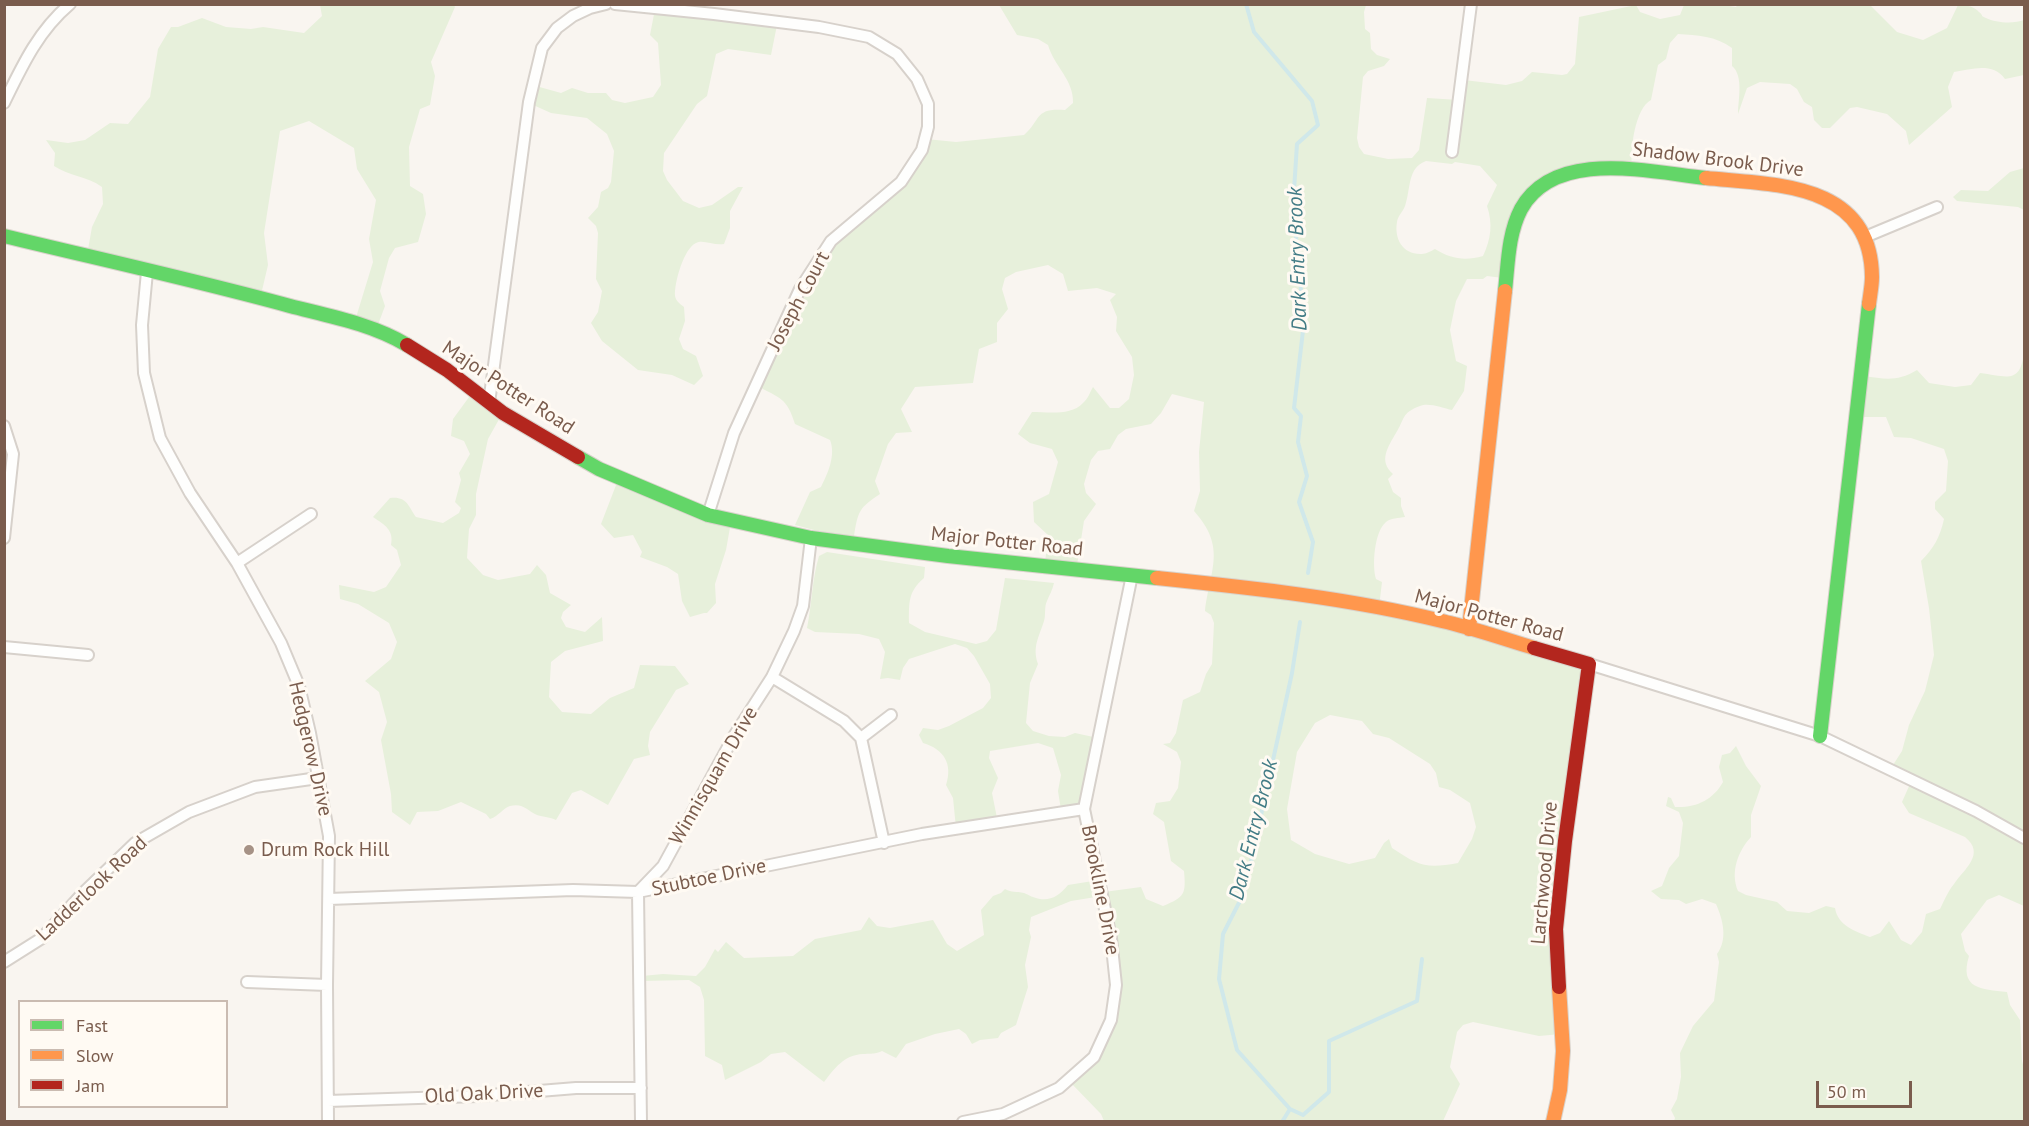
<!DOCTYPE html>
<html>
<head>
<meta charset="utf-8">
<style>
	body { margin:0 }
	#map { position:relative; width:2029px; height:1126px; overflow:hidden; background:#f9f5f0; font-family:"PT Sans",sans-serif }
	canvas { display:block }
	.frame { position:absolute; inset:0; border:6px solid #7a5c4d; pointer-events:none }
	.legend { position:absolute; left:18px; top:1000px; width:210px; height:108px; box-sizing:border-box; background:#fffaf3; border:2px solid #cabbb1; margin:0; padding:8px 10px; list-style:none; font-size:18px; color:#7a5c4d }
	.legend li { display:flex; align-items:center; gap:12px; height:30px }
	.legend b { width:30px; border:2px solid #cabbb1 }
	.scale { position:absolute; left:1816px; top:1081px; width:96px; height:27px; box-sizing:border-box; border:3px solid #7a5c4d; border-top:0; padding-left:8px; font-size:18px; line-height:21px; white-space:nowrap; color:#7a5c4d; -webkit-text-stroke:4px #fffaf3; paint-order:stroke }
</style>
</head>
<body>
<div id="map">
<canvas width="2029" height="1126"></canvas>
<div class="frame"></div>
<ul class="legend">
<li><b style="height:8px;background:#63d668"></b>Fast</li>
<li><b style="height:8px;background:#ff974d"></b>Slow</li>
<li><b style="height:8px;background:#b3261e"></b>Jam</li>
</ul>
<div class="scale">50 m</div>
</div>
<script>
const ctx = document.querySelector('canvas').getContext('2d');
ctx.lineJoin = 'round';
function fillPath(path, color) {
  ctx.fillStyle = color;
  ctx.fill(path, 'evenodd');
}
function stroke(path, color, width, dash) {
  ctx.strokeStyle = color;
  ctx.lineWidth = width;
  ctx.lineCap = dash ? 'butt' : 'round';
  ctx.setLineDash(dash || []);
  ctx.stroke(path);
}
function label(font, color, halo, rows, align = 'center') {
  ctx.font = font + ' "PT Sans",sans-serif';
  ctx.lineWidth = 6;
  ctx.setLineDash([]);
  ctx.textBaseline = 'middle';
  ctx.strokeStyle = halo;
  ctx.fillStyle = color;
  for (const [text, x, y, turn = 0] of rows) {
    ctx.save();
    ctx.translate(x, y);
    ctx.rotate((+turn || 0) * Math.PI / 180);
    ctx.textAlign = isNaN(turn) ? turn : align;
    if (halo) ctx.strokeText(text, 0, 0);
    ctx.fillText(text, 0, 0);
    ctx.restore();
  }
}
const green = new Path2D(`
	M 1716,4 L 1736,7 L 1738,4 L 1870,5 L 1897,32 L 1923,40 L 1947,28 L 1958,5 C 1966,5 1974,6 1979,12 C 1985,17 1979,15 1986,18 C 1996,23 2014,24 2024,20 L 2024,75 L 2005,79 C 1993,62 1972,69 1954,72 L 1948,87 L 1952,107 L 1909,145 L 1906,131 L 1887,114 L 1857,107 L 1850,108 L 1830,128 L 1822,128 L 1814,120 L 1812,107 L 1804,102 L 1797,89 L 1790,84 L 1760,82 L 1747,88 L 1738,114 C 1738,100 1744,76 1732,66 L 1732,48 C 1716,36 1697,35 1678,34 L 1670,43 L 1666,59 L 1658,65 L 1651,100 C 1635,108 1630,150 1632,166 L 1554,176 L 1521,218 L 1511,279 L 1487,276 L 1483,279 L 1467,279 L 1456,301 L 1450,330 L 1456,361 L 1467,366 L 1464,391 L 1452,410 C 1443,408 1428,402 1420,406 C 1401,413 1405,419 1396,433 C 1388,447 1378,461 1393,474 L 1388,479 L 1393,492 L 1401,498 L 1401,506 L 1405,517 C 1399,518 1390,518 1386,522 C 1374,532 1372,566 1376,579 L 1382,582 L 1379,607 L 1585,664 L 1563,864 L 1561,1034 L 1539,1036 L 1473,1022 L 1463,1025 L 1457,1032 L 1450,1067 L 1460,1084 L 1443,1121 L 1104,1121 L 1101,1114 L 1070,1082 L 1093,1060 L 1117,984 L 1102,896 L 1071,901 L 1031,917 L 1029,930 L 1031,937 L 1025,965 L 1028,987 L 1016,1025 L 1001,1033 L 998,1038 L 980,1040 L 972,1044 L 966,1034 L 959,1029 L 935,1034 L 906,1044 L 896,1058 L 882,1051 C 873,1055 872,1053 863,1054 C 844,1055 835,1068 824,1082 L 785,1052 L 771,1054 L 761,1062 L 725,1080 L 722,1065 L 705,1056 L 704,1000 L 700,987 L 689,980 L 641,981 L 642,976 L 663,974 L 696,976 L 705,967 L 715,949 L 718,952 L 726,942 L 744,958 L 793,956 L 815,939 L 861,930 L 869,917 L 877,926 L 890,928 L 933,920 L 947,944 L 957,951 L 984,935 L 981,910 L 993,896 L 1001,893 L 1005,889 C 1012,893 1016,891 1024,893 C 1025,893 1032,897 1033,897 C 1048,903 1058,897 1068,885 L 1099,880 L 1104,892 L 1141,887 L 1146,899 L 1163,906 C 1185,897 1186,894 1184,871 L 1171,861 L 1164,822 L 1153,814 L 1156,803 L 1170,801 L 1178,788 L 1181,762 L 1177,752 L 1163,744 L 1170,743 L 1176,733 L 1183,700 L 1200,692 L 1206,674 L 1212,664 L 1214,623 L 1211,615 L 1205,611 C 1210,569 1227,548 1194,511 L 1200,491 L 1199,452 L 1204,402 L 1172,394 L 1161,413 L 1151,424 L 1126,429 L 1118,435 L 1110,449 L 1098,451 L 1091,460 L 1084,484 L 1086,493 L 1096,504 L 1084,521 L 1077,565 L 1045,561 L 1049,536 L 1034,522 L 1033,502 L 1049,494 L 1058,462 L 1052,449 L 1030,443 L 1018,434 L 1032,412 C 1048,412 1071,416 1083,403 C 1088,399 1090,392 1093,387 L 1110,408 L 1119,408 L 1129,399 L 1134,375 L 1132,357 L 1116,331 L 1117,317 L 1110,300 L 1116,294 L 1097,288 L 1068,291 L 1063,274 L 1048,265 L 1016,272 L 1005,278 L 1002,289 L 1008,309 L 997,323 L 997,342 L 979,349 L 973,383 L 915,387 L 901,409 L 912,432 L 896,433 L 888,444 L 875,481 L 880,494 C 859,508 858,511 854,536 L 818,531 L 795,525 L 810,492 L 821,487 C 828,473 836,455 830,440 L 795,424 C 787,398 780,398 757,386 L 799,294 L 827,247 L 899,187 L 926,139 L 956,142 L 1024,135 C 1042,119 1034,108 1065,110 L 1073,103 C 1074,80 1054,66 1048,45 L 1038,39 L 1017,35 L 999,5 L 1366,5 L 1364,12 L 1365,29 L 1370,33 L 1371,49 L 1377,55 L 1390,59 L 1384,66 L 1368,71 L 1363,77 L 1357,138 L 1359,147 L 1364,154 L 1388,159 L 1412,158 L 1419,150 L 1427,98 L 1459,100 L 1464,80 L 1506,85 L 1522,81 L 1532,72 L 1562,75 L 1567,74 L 1575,64 L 1579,17 L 1636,5 L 1640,12 L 1660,19 L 1680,15 L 1684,5 ZM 1426,161 L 1452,164 L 1455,162 L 1480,166 L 1497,185 L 1487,206 C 1493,224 1491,239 1483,256 C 1465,261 1451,259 1435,249 C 1431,251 1426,254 1422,254 C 1403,255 1394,239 1397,222 C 1398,215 1403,212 1405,206 C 1411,189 1407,168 1426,161 ZM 1330,715 L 1362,721 L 1373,734 L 1389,738 L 1430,764 L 1436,773 L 1439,787 L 1450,790 L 1470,803 L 1476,827 L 1472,839 L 1458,863 C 1426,869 1419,866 1392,848 L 1389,839 L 1384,843 L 1375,858 L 1349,864 L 1315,854 L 1291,840 L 1287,809 L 1297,752 L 1315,723 Z
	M 320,5 L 454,5 L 455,7 L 431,62 L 435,76 L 430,105 L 420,109 L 409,147 L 410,186 L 423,194 L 426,214 L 418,242 L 395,248 L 389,258 L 380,291 L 385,306 L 376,330 L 354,324 L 373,262 L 369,239 L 376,200 L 357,169 L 354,148 L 309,121 L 280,131 L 264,233 L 268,265 L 260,299 L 87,255 L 92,227 L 103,204 L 102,187 C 87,176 69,176 54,166 L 55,153 L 46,140 L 68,143 L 85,140 L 110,123 L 128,124 L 150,97 L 158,49 L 171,27 L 178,27 L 202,18 L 226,27 L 251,29 L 263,27 L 304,33 L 322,16 Z
	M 655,9 L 777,25 L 771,55 L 728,49 L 716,54 L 707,96 L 697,104 L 664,153 L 663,171 L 667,180 L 683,201 L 699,208 L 712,205 L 738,187 L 743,187 L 730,211 L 730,228 L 724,244 C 714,246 703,239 696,243 C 684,248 674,283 675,296 C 676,301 680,304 684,307 L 685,321 L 679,339 L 683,349 L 696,356 L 703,376 L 694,385 L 672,375 L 638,370 L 602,341 L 591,323 L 598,312 L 602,291 L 596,279 L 598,233 L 596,226 L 588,218 L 598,207 L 601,192 L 608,188 L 611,182 L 614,151 L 607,134 L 587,118 L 551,113 L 531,104 L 536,86 L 561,93 L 572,88 L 588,93 L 606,93 L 612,100 L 625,103 L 653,97 L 661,85 L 658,43 L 650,35 Z
	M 2024,168 L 2024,210 L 2018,207 L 1957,201 L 1953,197 L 1961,190 L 1988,191 L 2010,172 Z
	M 2024,353 L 2024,906 L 1999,895 L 1987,900 L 1961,934 L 1965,951 L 1969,956 C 1959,989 1981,989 2007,992 L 2010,1005 L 2020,1020 L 2022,1061 L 2024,1068 L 2024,1121 L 1674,1121 L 1675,1118 L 1671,1110 L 1677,1099 L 1681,1077 L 1680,1053 L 1693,1026 L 1714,1001 L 1719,962 L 1717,954 C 1728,939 1723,920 1716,904 L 1702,899 L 1686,904 L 1679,900 L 1661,899 L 1651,891 L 1662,886 L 1669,868 L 1679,856 L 1683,823 L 1679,812 L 1666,806 L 1668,797 L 1671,798 L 1675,807 C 1696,808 1713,800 1723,782 L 1719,767 L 1722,755 L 1730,753 L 1736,746 L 1746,766 L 1761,786 L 1751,815 L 1751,837 C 1738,851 1730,872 1738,891 L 1746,895 L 1777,902 L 1787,911 L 1809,913 L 1826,906 L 1835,908 C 1838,926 1855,931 1870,937 L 1880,933 L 1889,921 L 1901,940 L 1911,945 L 1922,932 L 1926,914 L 1940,909 C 1944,901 1948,891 1954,884 C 1964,869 1986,854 1965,837 L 1909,813 L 1902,802 L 1914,775 L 1893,765 L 1902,751 L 1909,725 L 1925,691 L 1934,655 L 1929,608 L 1921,561 C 1934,548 1940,537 1944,519 L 1935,509 L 1935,502 L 1946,491 L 1948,461 L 1944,449 L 1911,438 L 1894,437 L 1886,417 L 1859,417 L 1864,376 C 1885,379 1897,382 1917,370 L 1929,383 L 1955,387 L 1971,385 L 1980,373 C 2006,376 2020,385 2024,353 Z
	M 472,393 L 502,414 L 488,439 L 476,494 L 476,515 L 469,529 L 467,558 L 483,575 L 498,580 L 530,574 L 537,565 L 546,575 L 550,593 L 571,605 L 563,612 L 561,618 L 566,627 L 585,632 L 602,617 L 603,641 L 565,651 L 551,662 L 549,697 L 562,712 L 591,714 L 610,698 L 634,688 L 640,665 L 675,666 L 689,684 L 676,690 L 650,732 L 648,746 L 650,755 L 634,759 L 608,805 L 581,790 L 572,793 L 556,820 C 550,817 544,817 537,815 C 527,811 524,803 510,806 C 503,808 499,816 490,819 L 486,814 L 461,802 L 438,811 L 417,812 L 410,825 L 392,812 L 391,794 L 381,740 L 387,722 L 379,692 L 365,681 L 391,659 L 397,642 L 389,623 L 358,604 L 340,599 L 339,585 L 374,592 L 386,587 L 401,565 L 397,550 L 391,545 C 394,530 385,525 373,517 L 390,498 C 407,496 408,506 416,517 L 443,523 L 459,513 L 461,508 L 455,502 L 461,480 L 459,473 L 470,454 L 464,441 L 451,436 L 453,419 Z
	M 618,480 L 731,522 L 726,550 L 715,584 L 716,603 L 707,613 L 704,613 L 690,617 L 682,601 L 678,574 L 667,567 L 640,557 L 642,552 L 633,535 L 614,538 L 601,524 Z
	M 827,552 L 925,567 L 924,578 C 908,592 909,602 909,623 L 925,632 L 976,644 L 987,641 L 996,630 L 1005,578 L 1054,583 C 1052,591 1050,594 1047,601 C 1044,607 1046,615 1044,621 C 1039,637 1032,647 1038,664 L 1030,683 L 1026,723 L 1033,731 L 1049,736 L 1065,737 L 1075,733 L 1098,738 L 1085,808 L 1061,810 L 1058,791 L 1061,775 L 1053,748 L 1038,743 L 990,751 L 989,758 L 998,778 L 992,793 L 998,823 L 956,828 L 953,798 L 946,785 C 953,764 944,749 923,743 L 919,735 L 923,728 L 938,730 L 949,726 L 983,708 L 991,698 L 990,684 L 974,656 L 967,648 L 955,644 L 909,659 L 903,668 L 900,680 L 888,678 L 880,679 L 885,652 L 879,639 L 859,634 L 815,632 L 807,628 C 812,604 812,579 819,556 Z`);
const stream = new Path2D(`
	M 1246,4 L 1254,32 L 1312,101 L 1318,125 L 1297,144 L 1293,206 L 1304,322 L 1294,408 L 1301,416 L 1298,442 L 1307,476 L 1299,502 L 1313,542 L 1308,573
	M 1290,1109 L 1303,1115 L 1329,1092 L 1329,1041 L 1417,1001 L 1422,959
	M 1282,1122 L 1290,1109 L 1237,1050 L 1219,979 L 1223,934 L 1244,893 L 1292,673 L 1300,622`);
const street = new Path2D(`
	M 615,4 L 714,14 L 819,27 L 869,37 L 897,54 L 917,79 L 928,104 L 928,127 L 922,150 L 901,182 L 831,241 L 800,289 L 734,433 L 708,515
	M 4,103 C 22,66 38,31 70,4
	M 1452,152 L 1471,4
	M 1865,237 L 1937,207
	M 147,272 L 142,325 L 144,373 L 160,438 L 190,493 L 237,563 L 281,643 L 299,686 L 310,733 L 329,836 L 327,985 L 328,1122
	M 489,403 L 529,102 L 542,48 L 557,28 L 573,16 L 590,8 L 606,4
	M 4,426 L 13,454 L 4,538
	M 237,563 L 311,514
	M 4,647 L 88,655
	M 1589,664 L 1820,736 L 1976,811 L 2024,838
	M 772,677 L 844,721 L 861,738 L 884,843
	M 861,738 L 891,715
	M 329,899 L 573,890 L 638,892 L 922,834 L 1084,809
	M 4,962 L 42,938 L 83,893 L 135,843 L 189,812 L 255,787 L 318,778
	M 247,982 L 327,985
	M 328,1101 L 478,1096 L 576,1088 L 641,1088
	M 641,1122 L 638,892 L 663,866 L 734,736 L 772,677 L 794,631 L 803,606 L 811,538
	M 963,1122 L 1003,1114 L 1059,1088 L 1094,1057 L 1111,1020 L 1116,985 L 1111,938 L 1084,809 L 1132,575`);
const fast = new Path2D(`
	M 4,236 C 99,259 195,280 290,306 C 329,316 372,324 407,345
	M 1505,291 C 1508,264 1508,234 1521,209 C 1555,148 1649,172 1706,178
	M 578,457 L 599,469 L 708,515 L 811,538 L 948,556 L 1157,578
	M 1820,736 L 1869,304`);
const slow = new Path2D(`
	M 1706,178 C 1775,185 1871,182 1872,277 C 1872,286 1870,295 1869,304
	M 1157,578 C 1253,588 1348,598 1442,621 C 1473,628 1504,639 1534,648
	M 1469,629 L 1505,291
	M 1553,1122 L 1560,1090 L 1563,1051 L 1559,987`);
const jam = new Path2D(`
	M 407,345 L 447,370 L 503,413 L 578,457
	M 1534,648 L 1589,664 L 1565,841 L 1556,929 L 1559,987`);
const markers = [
	[249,850,6,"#a69286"]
];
const streetNames = [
	["Shadow Brook Drive",1718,160,7],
	["Joseph Court",799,301,-62],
	["Major Potter Road",508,388,33],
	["Major Potter Road",1007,542,6],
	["Major Potter Road",1489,616,15],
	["Hedgerow Drive",310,749,77],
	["Winnisquam Drive",714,776,-60],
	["Larchwood Drive",1545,873,-85],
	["Stubtoe Drive",709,878,-12],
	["Ladderlook Road",92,889,-43],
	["Brookline Drive",1100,890,79],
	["Old Oak Drive",484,1094,-3]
];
const poiNames = [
	["Drum Rock Hill",261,850]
];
const waterNames = [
	["Dark Entry Brook",1298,259,-92],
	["Dark Entry Brook",1254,830,-76]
];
fillPath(green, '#e7f0db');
stroke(stream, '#d0e8ea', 4);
stroke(street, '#d7d1cb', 14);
stroke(fast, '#d9d2cb', 16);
stroke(slow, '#d9d2cb', 16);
stroke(jam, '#d9d2cb', 16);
stroke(street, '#fefefd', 10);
stroke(fast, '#63d668', 14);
stroke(slow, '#ff974d', 14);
stroke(jam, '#b3261e', 14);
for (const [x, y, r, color] of markers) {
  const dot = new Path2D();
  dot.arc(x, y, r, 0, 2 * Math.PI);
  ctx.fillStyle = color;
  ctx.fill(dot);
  stroke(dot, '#fffaf3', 2);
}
label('20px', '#7a5c4d', '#fffaf3', streetNames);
label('20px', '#7a5c4d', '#fffaf3', poiNames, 'left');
label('italic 21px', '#437c86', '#fffaf3', waterNames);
</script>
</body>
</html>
